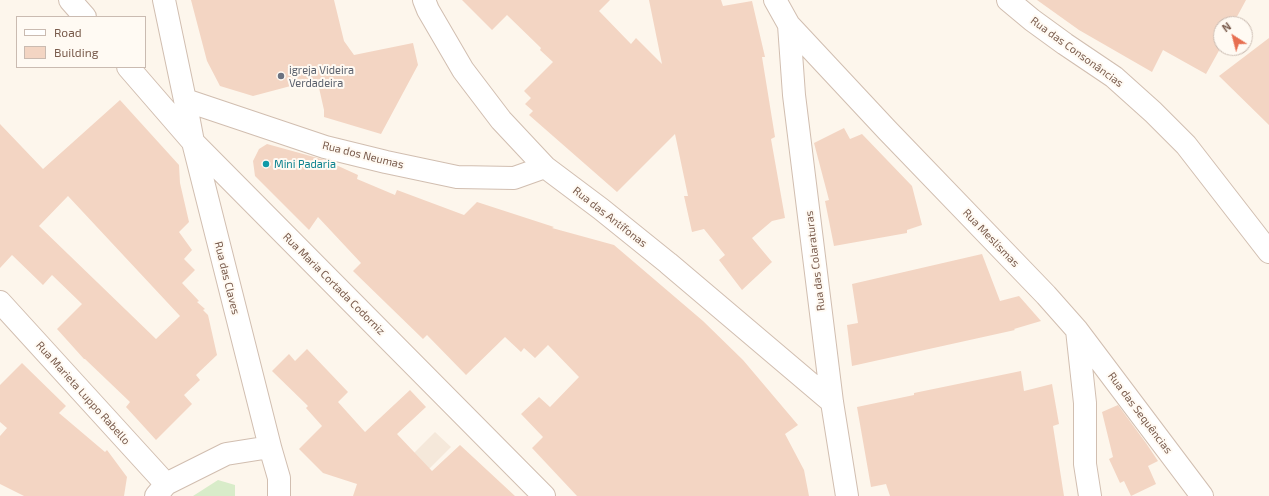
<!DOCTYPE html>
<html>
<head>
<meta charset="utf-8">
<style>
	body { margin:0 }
	#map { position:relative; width:1269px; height:496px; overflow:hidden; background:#fdf6ec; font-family:"Exo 2",sans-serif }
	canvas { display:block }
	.legend { position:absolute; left:16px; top:16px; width:130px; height:52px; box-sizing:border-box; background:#fffaf3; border:1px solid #cabbb1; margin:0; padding:5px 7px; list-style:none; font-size:12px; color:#7a5c4d }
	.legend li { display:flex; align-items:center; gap:8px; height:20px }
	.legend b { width:20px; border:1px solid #cabbb1 }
	.north { position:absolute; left:1213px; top:16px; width:40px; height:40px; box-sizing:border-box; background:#fffaf3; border:1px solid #cabbb1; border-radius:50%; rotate:324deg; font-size:11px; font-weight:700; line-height:16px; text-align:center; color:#7a5c4d }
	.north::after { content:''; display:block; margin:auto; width:14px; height:18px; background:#e76f51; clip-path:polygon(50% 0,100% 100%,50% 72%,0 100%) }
</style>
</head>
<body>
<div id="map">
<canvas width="1269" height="496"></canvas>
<ul class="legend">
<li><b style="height:5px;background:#fff"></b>Road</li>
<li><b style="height:11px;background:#f3d5c3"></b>Building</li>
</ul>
<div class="north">N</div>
</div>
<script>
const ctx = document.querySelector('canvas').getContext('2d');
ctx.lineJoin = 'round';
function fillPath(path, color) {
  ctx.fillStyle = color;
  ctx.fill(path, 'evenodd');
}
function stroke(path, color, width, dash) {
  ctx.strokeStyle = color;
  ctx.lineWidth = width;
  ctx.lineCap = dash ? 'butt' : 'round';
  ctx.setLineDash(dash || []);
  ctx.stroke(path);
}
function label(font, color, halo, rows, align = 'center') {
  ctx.font = font + ' "Exo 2",sans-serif';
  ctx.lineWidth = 4;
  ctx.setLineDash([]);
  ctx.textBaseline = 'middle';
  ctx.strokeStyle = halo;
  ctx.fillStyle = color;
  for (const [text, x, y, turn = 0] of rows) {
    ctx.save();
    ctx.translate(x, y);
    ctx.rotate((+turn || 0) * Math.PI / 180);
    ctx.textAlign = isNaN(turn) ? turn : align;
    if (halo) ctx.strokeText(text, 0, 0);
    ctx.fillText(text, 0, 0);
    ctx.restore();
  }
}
const residential = new Path2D(`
	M 435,432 L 451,447 L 422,476 L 377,490 Z`);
const green = new Path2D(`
	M 218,480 L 235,485 L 235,496 L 193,496 Z`);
const building = new Path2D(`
	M 191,0 L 334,0 L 344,41 L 354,55 L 413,43 L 418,65 L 381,134 L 324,117 L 324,110 L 317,79 L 253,96 L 220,86 L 207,61 Z
	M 462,0 L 610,0 L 599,11 L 631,44 L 636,38 L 662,64 L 649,0 L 721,0 L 723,6 L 752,1 L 765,57 L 762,57 L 775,137 L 771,139 L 785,218 L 772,221 L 752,238 L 772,262 L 742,290 L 719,260 L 725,255 L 704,229 L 692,232 L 684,196 L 688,196 L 675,134 L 617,192 L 529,115 L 533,111 L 525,104 L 531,98 L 524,91 L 553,62 L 540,50 L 541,48 L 507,15 L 492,30 Z
	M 1037,0 L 1246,0 L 1233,24 L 1221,24 L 1221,47 L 1206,74 L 1163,50 L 1152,72 L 1079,30 Z
	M 1269,38 L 1269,125 L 1219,76 Z
	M 120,100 L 179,165 L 180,183 L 189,222 L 179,232 L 192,250 L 184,259 L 195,270 L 182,283 L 199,301 L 197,302 L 205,309 L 203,310 L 208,315 L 217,355 L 196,375 L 200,380 L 184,395 L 192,404 L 156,440 L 126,407 L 130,402 L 85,359 L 84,359 L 57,329 L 82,304 L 52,275 L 43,285 L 12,255 L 0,268 L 0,124 L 43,169 ZM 68,196 L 180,316 L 156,339 L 39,226 Z
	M 844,128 L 850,139 L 862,134 L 912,186 L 922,225 L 907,230 L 907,233 L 834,246 L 825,201 L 829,200 L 814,143 Z
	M 267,144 L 325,160 L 358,175 L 357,179 L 395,195 L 397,190 L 464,215 L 477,202 L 554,227 L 552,228 L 614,245 L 703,321 L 743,360 L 798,425 L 785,434 L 804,470 L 809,496 L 577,496 L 532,448 L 543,437 L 521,414 L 539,397 L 550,407 L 579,377 L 548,345 L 535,358 L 524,348 L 521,352 L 505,337 L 466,375 L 427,335 L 423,339 L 353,271 L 361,263 L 318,217 L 309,230 L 255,176 L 253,161 L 259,149 Z
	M 982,254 L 1000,301 L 1019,296 L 1041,321 L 1014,329 L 1015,330 L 852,366 L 847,325 L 858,323 L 852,284 Z
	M 307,349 L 348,392 L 338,402 L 365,432 L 410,390 L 426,407 L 397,434 L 432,471 L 460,445 L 515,496 L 353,496 L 357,484 L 323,473 L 299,449 L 322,426 L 306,408 L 308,406 L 272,371 L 289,354 L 295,361 Z
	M 22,363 L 66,406 L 59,413 L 105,452 L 107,450 L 127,477 L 124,496 L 24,496 L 0,484 L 0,436 L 7,428 L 0,422 L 0,385 Z
	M 1021,371 L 1024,391 L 1052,384 L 1059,424 L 1053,426 L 1064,496 L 890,496 L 886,484 L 871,487 L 857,407 L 914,395 L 914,393 Z
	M 1118,405 L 1146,443 L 1158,461 L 1148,466 L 1156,484 L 1131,496 L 1124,481 L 1120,483 L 1109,459 L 1113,457 L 1102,412 Z`);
const minor = new Path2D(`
	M 70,0 L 85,17
	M 424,0 L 428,10 L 463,70 L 501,120 L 545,167 L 601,209 L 668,263 L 832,402
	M 775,0 L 789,25 L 887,130 L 1046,295 L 1077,330 L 1202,496
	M 1008,0 L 1032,20 L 1065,44 L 1114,77 L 1153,112 L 1186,145 L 1269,252
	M 789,25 L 794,95 L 832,402 L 847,496
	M 128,67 L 193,142 L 544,496
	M 185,100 L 325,147 L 386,162 L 457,177 L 514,178 L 545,167
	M 0,302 L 166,484
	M 1077,330 L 1085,403 L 1085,464 L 1090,496
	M 270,447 L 279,478 L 279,496
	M 156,496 L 166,484 L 226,454 L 270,447 L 193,142 L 185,100 L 164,0`);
const markers = [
	[281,76,4,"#6b7280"],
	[266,164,4,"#0f9aa8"]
];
const streetNames = [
	["Rua das Consonâncias",1077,52,36],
	["Rua dos Neumas",363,155,14],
	["Rua das Antífonas",610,217,38],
	["Rua Meslismas",991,238,46],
	["Rua das Colaraturas",815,261,-97],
	["Rua das Claves",227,278,76],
	["Rua Maria Cortada Codorniz",334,284,45],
	["Rua Marieta Luppo Rabello",83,393,48],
	["Rua das Sequências",1140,413,53]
];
const worshipNames = [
	["igreja Videira",289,70],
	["Verdadeira",289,83]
];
const cultureNames = [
	["Mini Padaria",274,164]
];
fillPath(residential, '#f5e8da');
fillPath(green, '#d8ecc9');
fillPath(building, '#f3d5c3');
stroke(minor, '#d1beb0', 24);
stroke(minor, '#fff', 22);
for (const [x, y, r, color] of markers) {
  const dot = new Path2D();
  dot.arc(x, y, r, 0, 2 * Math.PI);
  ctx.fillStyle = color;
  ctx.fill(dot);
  stroke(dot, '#fffaf3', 1.5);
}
label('11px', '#7a5c4d', '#fffaf3', streetNames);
label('11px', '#5b616d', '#fffaf3', worshipNames, 'left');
label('11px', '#0d838f', '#fffaf3', cultureNames, 'left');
</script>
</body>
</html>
